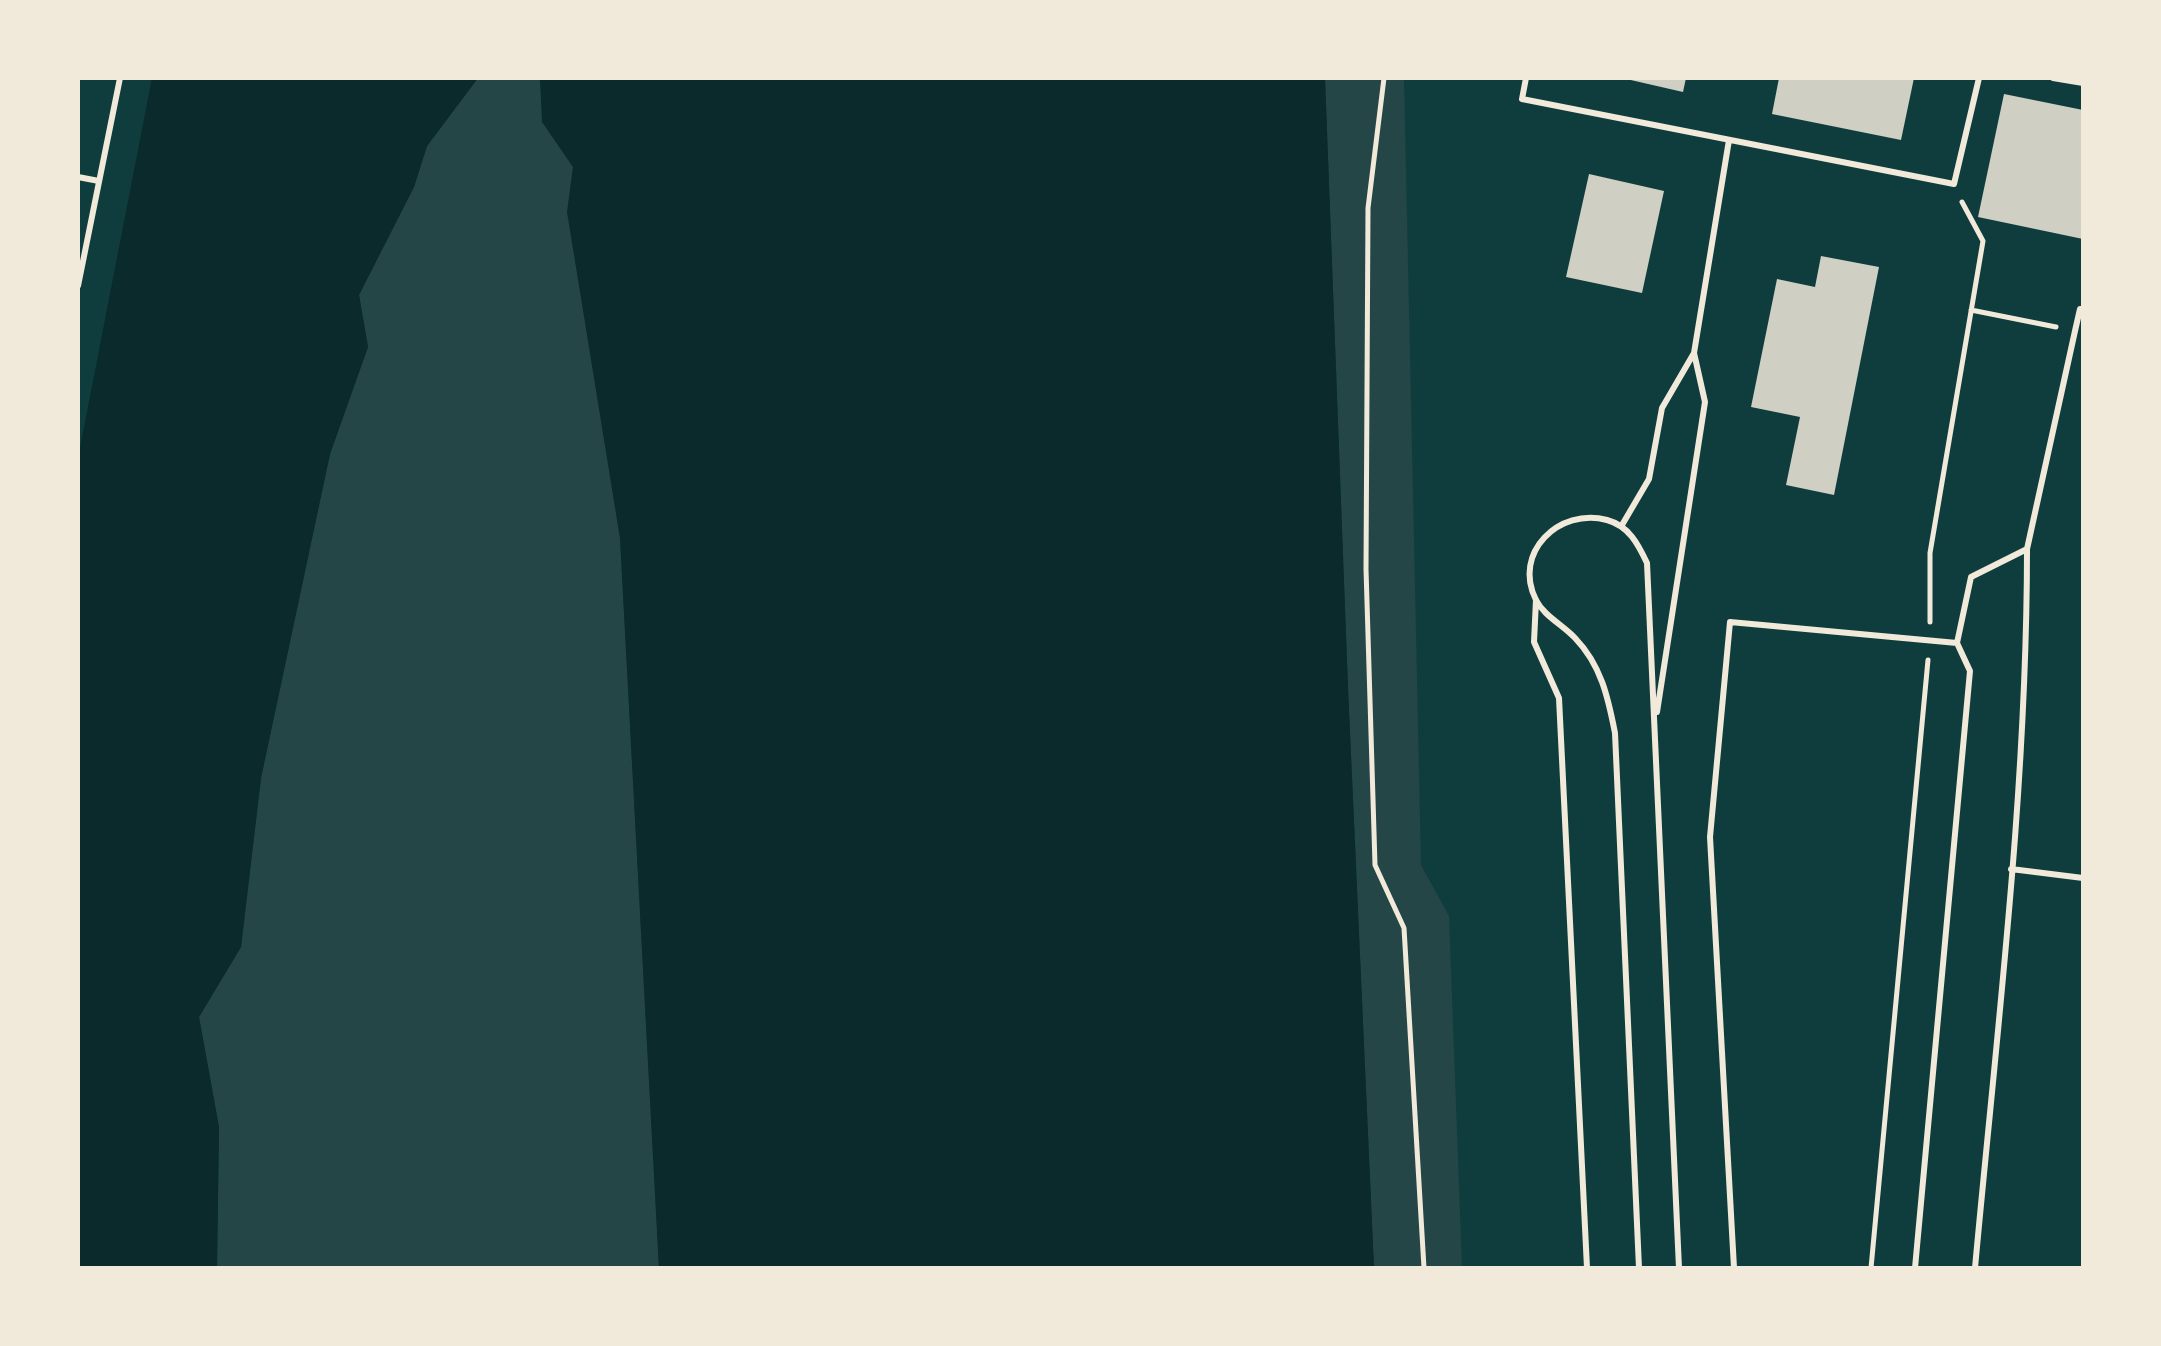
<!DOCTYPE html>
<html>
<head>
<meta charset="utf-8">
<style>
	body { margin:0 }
	#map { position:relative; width:2161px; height:1346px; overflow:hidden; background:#0f3d3e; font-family:"Titillium Web",sans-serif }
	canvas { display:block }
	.frame { position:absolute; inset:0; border:80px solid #f1e9da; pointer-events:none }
</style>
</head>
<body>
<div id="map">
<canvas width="2161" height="1346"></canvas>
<div class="frame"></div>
</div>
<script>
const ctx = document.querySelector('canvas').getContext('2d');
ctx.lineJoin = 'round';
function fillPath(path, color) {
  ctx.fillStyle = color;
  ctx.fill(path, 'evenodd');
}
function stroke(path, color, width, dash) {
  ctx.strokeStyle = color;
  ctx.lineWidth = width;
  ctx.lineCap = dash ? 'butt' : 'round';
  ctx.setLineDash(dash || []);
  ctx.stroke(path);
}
const green = new Path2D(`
	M 478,78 L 540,78 L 543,122 L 573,167 L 568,212 L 620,538 L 659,1268 L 217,1268 L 219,1127 L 199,1017 L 241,947 L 261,778 L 330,454 L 368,347 L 359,295 L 414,187 L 427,146 Z
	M 1325,78 L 1404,78 L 1421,865 L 1449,916 L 1462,1268 L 1374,1268 L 1348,688 Z`);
const water = new Path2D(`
	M 152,78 L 478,78 L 427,146 L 414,187 L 359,295 L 368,347 L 330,454 L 261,778 L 241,947 L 199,1017 L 219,1127 L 217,1268 L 78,1268 L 78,458 Z
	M 540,78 L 1325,78 L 1348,688 L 1374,1268 L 659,1268 L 620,538 L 567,212 L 573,167 L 542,122 Z`);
const building = new Path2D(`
	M 1622,78 L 1686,78 L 1683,92 Z
	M 1779,78 L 1914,78 L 1901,140 L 1772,114 Z
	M 2004,94 L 2083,110 L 2083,239 L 1978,217 Z
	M 1589,174 L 1664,191 L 1642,293 L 1566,277 Z
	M 1821,256 L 1879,267 L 1834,495 L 1786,485 L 1800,417 L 1751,407 L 1777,279 L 1815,287 Z`);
const path = new Path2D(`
	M 1384,78 L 1368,208 L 1366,569 L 1375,865 L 1404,928 L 1424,1268
	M 1971,310 L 2056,327
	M 1930,622 L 1930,553 L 1983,241 L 1962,202
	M 1871,1268 L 1928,660`);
const service = new Path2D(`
	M 1526,78 L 1522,99 L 1954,184 L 1979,78
	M 2053,78 L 2083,83
	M 78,177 L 99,181
	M 78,286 L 120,78
	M 1622,525 L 1649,479 L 1662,408 L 1694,353 L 1729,140
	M 1536,600 L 1534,642 L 1559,698 L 1587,1268
	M 1657,712 L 1705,402 L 1694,353
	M 2011,869 L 2083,878
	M 1639,1268 L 1615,733 C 1608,697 1601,665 1575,638 C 1563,625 1544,616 1536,600 C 1512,553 1559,507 1607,520 C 1629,526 1638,544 1647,563 L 1679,1268
	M 1734,1268 L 1710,837 L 1730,622 L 1957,643
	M 1915,1268 L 1970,671 L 1957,643 L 1971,577 L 2027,549 L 2075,331 L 2080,309 L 2083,309
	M 1975,1268 C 1997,1029 2027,789 2027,549`);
fillPath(green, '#244646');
fillPath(water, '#0a2a2b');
fillPath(building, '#cfcfc3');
stroke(path, '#f1e9da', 5);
stroke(service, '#f1e9da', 6);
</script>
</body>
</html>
